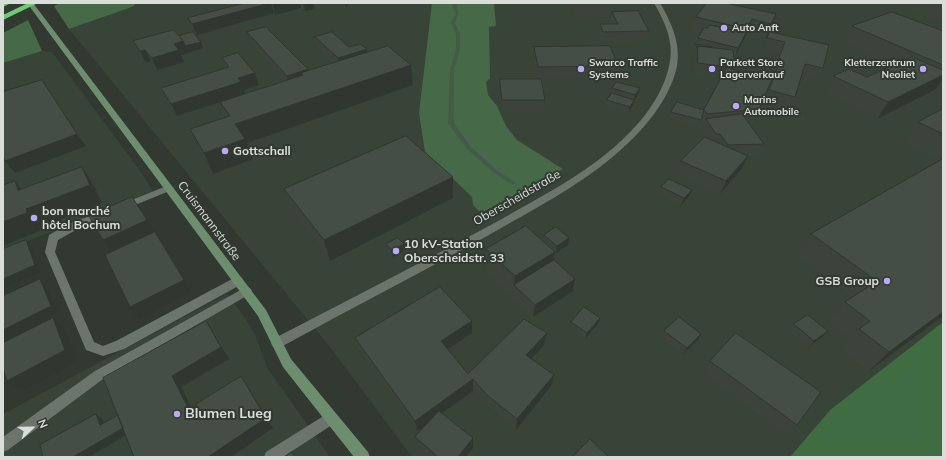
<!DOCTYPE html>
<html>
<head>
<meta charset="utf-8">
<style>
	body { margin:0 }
	#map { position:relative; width:946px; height:460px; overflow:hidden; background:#313931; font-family:Mulish,sans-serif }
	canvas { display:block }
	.frame { position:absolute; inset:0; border:4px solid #d9ded9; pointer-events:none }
	.north { position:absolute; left:12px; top:408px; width:40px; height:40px; -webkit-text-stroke:3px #313931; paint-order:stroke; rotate:68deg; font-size:11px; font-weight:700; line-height:16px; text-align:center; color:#d9ded9 }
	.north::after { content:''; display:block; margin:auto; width:14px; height:18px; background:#d9ded9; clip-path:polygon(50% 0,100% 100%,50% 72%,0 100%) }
</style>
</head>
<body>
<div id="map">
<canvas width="946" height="460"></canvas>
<div class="frame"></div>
<div class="north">N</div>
</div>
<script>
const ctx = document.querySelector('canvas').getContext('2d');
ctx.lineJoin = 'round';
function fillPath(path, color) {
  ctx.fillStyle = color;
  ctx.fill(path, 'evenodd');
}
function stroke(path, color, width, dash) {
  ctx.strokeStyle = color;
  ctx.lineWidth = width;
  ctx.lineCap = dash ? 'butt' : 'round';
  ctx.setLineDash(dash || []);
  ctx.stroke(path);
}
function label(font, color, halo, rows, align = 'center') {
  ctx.font = font + ' Mulish,sans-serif';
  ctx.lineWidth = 4;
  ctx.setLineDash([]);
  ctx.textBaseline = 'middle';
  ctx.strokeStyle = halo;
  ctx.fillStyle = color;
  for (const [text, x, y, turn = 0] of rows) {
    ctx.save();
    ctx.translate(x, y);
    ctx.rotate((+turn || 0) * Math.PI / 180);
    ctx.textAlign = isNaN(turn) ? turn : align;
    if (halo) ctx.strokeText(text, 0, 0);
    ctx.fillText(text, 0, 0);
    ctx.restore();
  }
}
const built = new Path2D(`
	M 137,3 L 943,3 L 943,322 L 830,410 L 790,457 L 412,457 L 330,347 L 69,29 L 132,7 Z
	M 42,51 L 52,52 L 138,168 L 153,191 L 3,251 L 3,63 Z
	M 227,294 L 246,319 L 255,335 L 268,369 L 330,457 L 3,457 L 3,414 Z`);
const green = new Path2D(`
	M 60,3 L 137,3 L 132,7 L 69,29 L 54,6 Z
	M 432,3 L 494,3 L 496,26 L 489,27 L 490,78 L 486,82 L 488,95 L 497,106 L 506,126 L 517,140 L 563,169 L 481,213 L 473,205 L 472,197 L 425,152 L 419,113 Z
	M 28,20 L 42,51 L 3,63 L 3,33 Z`);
const forest = new Path2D(`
	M 943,322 L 943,457 L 790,457 L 830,410 Z`);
const stream = new Path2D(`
	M 454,3 L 458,3 L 456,5 L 459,13 L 455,23 L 460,34 L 460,50 L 454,69 L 454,123 L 471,147 L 498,171 L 515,182 L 516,183 L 515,184 L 511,184 L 494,173 L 467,149 L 448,123 L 450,69 L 456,50 L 456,34 L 451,23 L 455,13 L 452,5 Z`);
const lane = new Path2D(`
	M 169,185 L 174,188 L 172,190 L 125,209 L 122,210 L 117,207 L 119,205 Z
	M 104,211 L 109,214 L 107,216 L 76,230 L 58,240 L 55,252 L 94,342 L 103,346 L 116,341 L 234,278 L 238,277 L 242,278 L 243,281 L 242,284 L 124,349 L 103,356 L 86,350 L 45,252 L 49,235 L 68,224 Z
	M 246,287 L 250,288 L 252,291 L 250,294 L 103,379 L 8,450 L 3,452 L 3,437 L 95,371 Z
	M 330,412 L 335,413 L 337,418 L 335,423 L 283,457 L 264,457 L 266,452 Z`);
const street = new Path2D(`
	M 654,3 L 660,3 C 671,22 681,43 677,66 C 670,100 642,132 616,154 C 578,187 532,210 489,235 C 420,273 350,309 281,347 L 277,348 L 273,347 L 271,343 L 273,339 C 348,300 425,261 500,220 C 538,198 578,178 612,149 C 637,128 662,99 669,66 C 675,43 665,22 654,3 Z`);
const secondary = new Path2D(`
	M 27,3 L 33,3 L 266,310 L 291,359 L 368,452 L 370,457 L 354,457 L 283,367 L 258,316 Z`);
const highway = new Path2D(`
	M 3,3 L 11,3 L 3,7 Z
	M 28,3 L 38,3 L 3,20 L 3,15 Z`);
const wall = new Path2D(`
	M 245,3 L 348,3 L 346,8 L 315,9 L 305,11 L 301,8 L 275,15 L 274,13 L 197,35 L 192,29 L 188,18 Z
	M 569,3 L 612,3 L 609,17 L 575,17 Z
	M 900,3 L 943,3 L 943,23 L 898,6 Z
	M 612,12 L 649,31 L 646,42 L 601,43 L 598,36 L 600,24 L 611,24 L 610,23 Z
	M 776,14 L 765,39 L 746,35 L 734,59 L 735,68 L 735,70 L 759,109 L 752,126 L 751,126 L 764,144 L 758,156 L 748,157 L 742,168 L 720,194 L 677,173 L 681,161 L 705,138 L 698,127 L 669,118 L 671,112 L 704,110 L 721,79 L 694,75 L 694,57 L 695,54 L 694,50 L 698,38 L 700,34 L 691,32 L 696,17 Z
	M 852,26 L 943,31 L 943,86 L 939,85 L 936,89 L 877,119 L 824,92 L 833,76 L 867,77 L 895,65 L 843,42 Z
	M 247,32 L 308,71 L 333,63 L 317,48 L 315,37 L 349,47 L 367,49 L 368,52 L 411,65 L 413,85 L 247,143 L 253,159 L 213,174 L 199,149 L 190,129 L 226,117 L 220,102 L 284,82 L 251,43 Z
	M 770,32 L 829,45 L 823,68 L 817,80 L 801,77 L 795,97 L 789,109 L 764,102 L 775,70 L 774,70 L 780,54 L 762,49 Z
	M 179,36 L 201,42 L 203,48 L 181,55 L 184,62 L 157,70 L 151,61 L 146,63 L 139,53 L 133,41 Z
	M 534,47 L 618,66 L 616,78 L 537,79 L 533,59 Z
	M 222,58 L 259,85 L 244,90 L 245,94 L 177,116 L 166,100 L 161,88 L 226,68 Z
	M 500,79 L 545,100 L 544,112 L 501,112 L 500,91 Z
	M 612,88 L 638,95 L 634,100 L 633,106 L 628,113 L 606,106 L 607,100 L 611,94 Z
	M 943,109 L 943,316 L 868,372 L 840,348 L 849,339 L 828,322 L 845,302 L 852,297 L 797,255 L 811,234 L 939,161 L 903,142 L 918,122 Z
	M 453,177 L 453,198 L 330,261 L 291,210 L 284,189 Z
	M 661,187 L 689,196 L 681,205 L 659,194 Z
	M 544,235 L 569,238 L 568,245 L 556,253 L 555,252 L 554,260 L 573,291 L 533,317 L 486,270 L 486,249 L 543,241 Z
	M 386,244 L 404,244 L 404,251 L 393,257 L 387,251 Z
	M 571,322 L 598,324 L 585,339 L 569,328 Z
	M 794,324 L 822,337 L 808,347 L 789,331 Z
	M 664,331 L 698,340 L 683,354 L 661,337 Z
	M 472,333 L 448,349 L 468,374 L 544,345 L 531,359 L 554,375 L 551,386 L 516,430 L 487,406 L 473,391 L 442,413 L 473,448 L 466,457 L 428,457 L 417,448 L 415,437 L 428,423 L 417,431 L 358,349 L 355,338 Z
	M 710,361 L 797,425 L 787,436 L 703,372 Z`);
const shadedWall = new Path2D(`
	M 270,3 L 271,3 L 274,13 L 197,35 L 192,24 Z
	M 276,3 L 300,3 L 301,8 L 275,15 L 273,4 Z
	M 313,3 L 315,9 L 305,11 L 304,5 Z
	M 345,3 L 348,3 L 346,8 Z
	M 776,14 L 770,30 L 765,39 L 771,24 Z
	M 752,19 L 746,35 L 734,59 L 738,48 Z
	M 183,41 L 201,42 L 203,48 L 181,55 L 184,62 L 157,70 L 152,58 L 174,44 Z
	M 367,49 L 369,61 L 340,70 L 338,58 Z
	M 145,50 L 151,61 L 146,63 L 140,51 Z
	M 411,65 L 413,85 L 247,143 L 253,159 L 213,174 L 204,153 L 235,124 Z
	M 308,69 L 311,81 L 301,73 L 304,83 L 290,88 L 287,76 Z
	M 255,73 L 259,85 L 244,90 L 245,94 L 177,116 L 171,104 L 238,78 Z
	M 943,75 L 943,79 L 936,89 L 877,119 L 888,102 Z
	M 640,88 L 638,95 L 634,100 L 633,106 L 628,113 L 630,107 L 634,101 L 635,95 Z
	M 77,134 L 86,146 L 15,173 L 5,161 Z
	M 748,156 L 742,168 L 720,194 L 726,181 Z
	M 82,167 L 93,184 L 102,203 L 41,227 L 42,230 L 3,246 L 3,222 L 18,190 L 15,181 L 29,199 Z
	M 453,177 L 453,198 L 330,261 L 324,240 Z
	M 692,190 L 689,196 L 681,205 L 684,198 Z
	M 147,220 L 155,233 L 112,253 L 103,240 Z
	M 155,232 L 191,292 L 139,319 L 130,307 Z
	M 569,238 L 568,245 L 556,253 L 557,246 Z
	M 26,240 L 32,246 L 41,272 L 3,288 L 3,279 Z
	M 404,244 L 404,251 L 393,257 L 392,250 Z
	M 555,252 L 552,273 L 514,285 L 515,276 Z
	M 40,279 L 46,286 L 58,313 L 7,338 L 3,335 L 3,330 Z
	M 575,279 L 573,291 L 533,317 L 535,305 Z
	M 943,312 L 943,316 L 868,372 L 889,352 Z
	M 53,318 L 65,330 L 77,361 L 21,392 L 7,381 Z
	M 600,318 L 598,324 L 585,339 L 587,333 Z
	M 206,321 L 229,359 L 181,387 L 203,430 L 194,420 L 172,376 Z
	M 472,321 L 472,333 L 442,353 L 441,341 Z
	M 828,331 L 822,337 L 808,347 L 814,341 Z
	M 547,333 L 544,345 L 524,367 L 526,355 Z
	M 701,334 L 698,340 L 683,354 L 687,348 Z
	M 554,375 L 551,386 L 516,430 L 517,419 Z
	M 241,376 L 273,428 L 231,457 L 208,457 Z
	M 473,379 L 473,391 L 417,431 L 415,421 Z
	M 96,414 L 103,420 L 107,431 L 100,425 Z
	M 125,427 L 131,432 L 89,457 L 73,457 Z
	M 473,438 L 473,448 L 466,457 L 458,457 Z`);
const building = new Path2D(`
	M 245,3 L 270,3 L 192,24 L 188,18 Z
	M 301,3 L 313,3 L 304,5 Z
	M 707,3 L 725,3 L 776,14 L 771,24 L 752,19 L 747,29 L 696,17 Z
	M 638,11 L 649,31 L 603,32 L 600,24 L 618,24 L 612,12 Z
	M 892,12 L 943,31 L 943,65 L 852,26 Z
	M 710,25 L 746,33 L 738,48 L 698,38 L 704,28 L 707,28 Z
	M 266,27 L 308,69 L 287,76 L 247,32 Z
	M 174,30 L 183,41 L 174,44 L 179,50 L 152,58 L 145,50 L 140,51 L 133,41 Z
	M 193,32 L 201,42 L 185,46 L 183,41 L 179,36 Z
	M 332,32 L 349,47 L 360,44 L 367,49 L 338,58 L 315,37 Z
	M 770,32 L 829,45 L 823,68 L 805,64 L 795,97 L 769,90 L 781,59 L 779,58 L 785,42 L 767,38 Z
	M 696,44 L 712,47 L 698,46 L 697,48 Z
	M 388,46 L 411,65 L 235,124 L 245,139 L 204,153 L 190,129 L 230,116 L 220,102 L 303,75 L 301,73 Z
	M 610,46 L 618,66 L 538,67 L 534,47 Z
	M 698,46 L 733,50 L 735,68 L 698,63 Z
	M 238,53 L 255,73 L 238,78 L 241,82 L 171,104 L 161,88 L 229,67 L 222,58 Z
	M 912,57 L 943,70 L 943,75 L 888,102 L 833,76 L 849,69 L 867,77 Z
	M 727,68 L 772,79 L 759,109 L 708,114 L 704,110 Z
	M 500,79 L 541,79 L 545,100 L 502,100 Z
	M 42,80 L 77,134 L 5,161 L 3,156 L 3,92 Z
	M 617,82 L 640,88 L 635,95 L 612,88 Z
	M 612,93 L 634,100 L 630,107 L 607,100 Z
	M 677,102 L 704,110 L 701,120 L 671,112 Z
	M 943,109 L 943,134 L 918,122 Z
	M 742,114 L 764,144 L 728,145 L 720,134 L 716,134 L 706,119 Z
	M 406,136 L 453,177 L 324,240 L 284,189 Z
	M 705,137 L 748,156 L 726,181 L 681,161 Z
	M 943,159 L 943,312 L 889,352 L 859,329 L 870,321 L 845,302 L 877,281 L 811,234 Z
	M 82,167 L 90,185 L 26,209 L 27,213 L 3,222 L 3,185 L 15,181 L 18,190 Z
	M 669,179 L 692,190 L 684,198 L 661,187 Z
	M 132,197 L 147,220 L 103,240 L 89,216 Z
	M 526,226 L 555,252 L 515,276 L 486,249 Z
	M 556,227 L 569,238 L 557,246 L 544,235 Z
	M 155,232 L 184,280 L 130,307 L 105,255 Z
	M 398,238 L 404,244 L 392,250 L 386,244 Z
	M 26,240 L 35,265 L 3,279 L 3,249 Z
	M 554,260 L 575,279 L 535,305 L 514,285 Z
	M 40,279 L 51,306 L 3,330 L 3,296 Z
	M 440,287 L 472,321 L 441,341 L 468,374 L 524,319 L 547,333 L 526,355 L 554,375 L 517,419 L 487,395 L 473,379 L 415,421 L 355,338 Z
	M 584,307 L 600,318 L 587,333 L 571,322 Z
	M 808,315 L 828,331 L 814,341 L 794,324 Z
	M 679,317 L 701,334 L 687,348 L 664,331 Z
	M 53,318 L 65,350 L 7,381 L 3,368 L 3,343 Z
	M 206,321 L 221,347 L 172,376 L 194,420 L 201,415 L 196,404 L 241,376 L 266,418 L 208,457 L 134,457 L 103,378 Z
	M 736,333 L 821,392 L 797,425 L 710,361 Z
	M 439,411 L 473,438 L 458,457 L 438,457 L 415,437 Z
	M 96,414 L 100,425 L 118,415 L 123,428 L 73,457 L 43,457 L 40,445 Z
	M 590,439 L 609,457 L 573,457 Z
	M 292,452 L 295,457 L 285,457 Z`);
const markers = [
	[724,28,4,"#bca9f5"],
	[581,69,4,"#bca9f5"],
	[712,69,4,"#bca9f5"],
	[923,69,4,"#bca9f5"],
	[736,106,4,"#bca9f5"],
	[225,151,4,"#bca9f5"],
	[34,218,4,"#bca9f5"],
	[396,251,4,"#bca9f5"],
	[887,281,4,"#bca9f5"],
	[177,414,4,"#bca9f5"]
];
const farPoinames = [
	["Auto Anft",732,28],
	["Swarco Traffic",589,63],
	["Systems",589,75],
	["Parkett Store",720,63],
	["Lagerverkauf",720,75],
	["Kletterzentrum",915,63,"right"],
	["Neoliet",915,75,"right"],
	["Marins",744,100],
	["Automobile",744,112]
];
const poiNames = [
	["Gottschall",233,151],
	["bon marché",42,211],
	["hôtel Bochum",42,225],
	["10 kV-Station",404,244],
	["Oberscheidstr. 33",404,258],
	["GSB Group",879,281,"right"]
];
const streetNames = [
	["Oberscheidstraße",517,198,-30],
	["Cruismannstraße",209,221,53]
];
const nearPoinames = [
	["Blumen Lueg",185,414]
];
fillPath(built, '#384438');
fillPath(green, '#466947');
fillPath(forest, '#406c42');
fillPath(stream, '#445c47');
fillPath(lane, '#6c756c');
fillPath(street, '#6c756c');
fillPath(secondary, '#6d8e6e');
fillPath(highway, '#6eca74');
fillPath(wall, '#3b433b');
fillPath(shadedWall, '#303730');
fillPath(building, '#454e45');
stroke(building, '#303730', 1);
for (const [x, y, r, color] of markers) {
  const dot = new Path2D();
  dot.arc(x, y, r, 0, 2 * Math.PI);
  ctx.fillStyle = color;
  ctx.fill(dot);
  stroke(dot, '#313931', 1.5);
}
label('bold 10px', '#d9ded9', '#313931', farPoinames, 'left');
label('bold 12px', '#d9ded9', '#313931', poiNames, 'left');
label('12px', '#d9ded9', '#313931', streetNames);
label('bold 14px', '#d9ded9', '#313931', nearPoinames, 'left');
</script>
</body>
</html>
